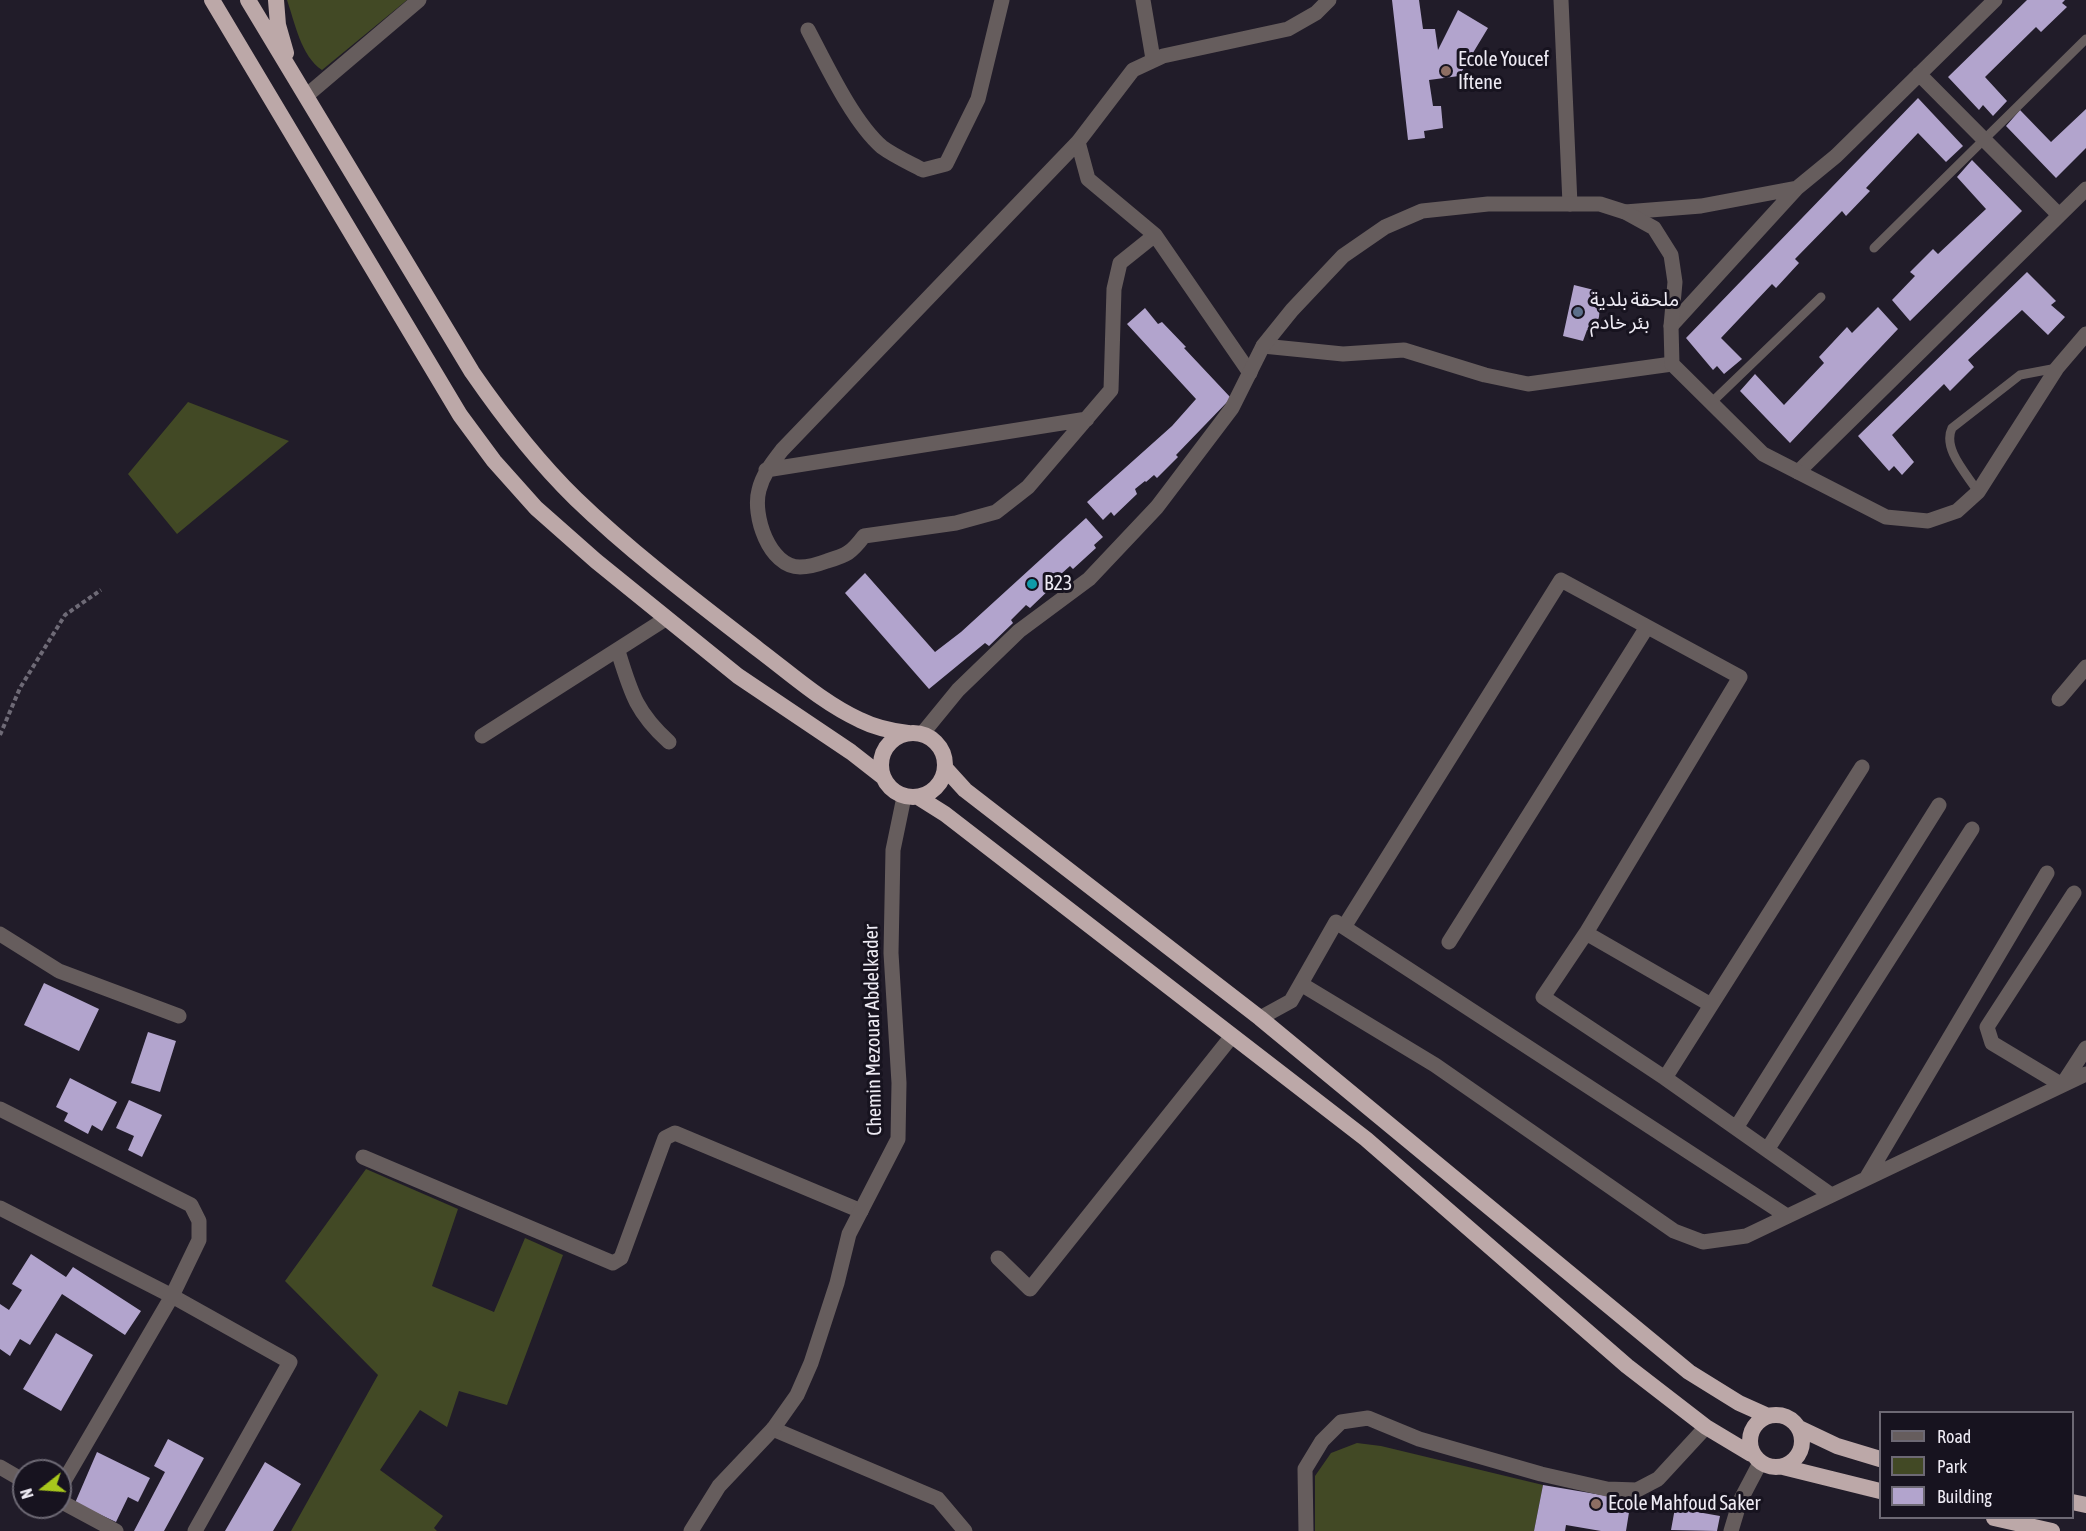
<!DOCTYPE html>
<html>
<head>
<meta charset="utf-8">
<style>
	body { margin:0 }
	#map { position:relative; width:2086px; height:1531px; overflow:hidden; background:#211c29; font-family:"Asap Condensed",sans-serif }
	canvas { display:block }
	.legend { position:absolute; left:1879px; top:1411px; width:195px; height:108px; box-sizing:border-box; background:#17131f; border:2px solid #6d6974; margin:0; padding:8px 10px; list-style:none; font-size:18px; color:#eeebf4 }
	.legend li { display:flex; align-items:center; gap:12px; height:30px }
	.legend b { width:30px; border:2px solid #6d6974 }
	.north { position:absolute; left:12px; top:1459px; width:60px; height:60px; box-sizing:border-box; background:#17131f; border:2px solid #6d6974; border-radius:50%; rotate:253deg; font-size:16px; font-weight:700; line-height:24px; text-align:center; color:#eeebf4 }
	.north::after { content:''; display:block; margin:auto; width:21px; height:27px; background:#a8c71c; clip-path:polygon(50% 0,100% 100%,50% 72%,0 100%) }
</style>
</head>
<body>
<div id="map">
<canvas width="2086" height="1531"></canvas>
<ul class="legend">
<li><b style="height:8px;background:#665d5d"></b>Road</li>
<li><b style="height:16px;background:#424925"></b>Park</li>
<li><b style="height:16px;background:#b2a4cd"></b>Building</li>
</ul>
<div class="north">N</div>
</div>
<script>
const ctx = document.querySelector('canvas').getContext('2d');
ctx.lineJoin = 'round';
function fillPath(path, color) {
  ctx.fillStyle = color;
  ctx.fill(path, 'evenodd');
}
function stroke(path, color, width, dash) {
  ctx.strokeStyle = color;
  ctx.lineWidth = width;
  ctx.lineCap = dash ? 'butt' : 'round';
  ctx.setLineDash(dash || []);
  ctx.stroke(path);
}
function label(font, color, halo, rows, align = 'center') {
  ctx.font = font + ' "Asap Condensed","Noto Sans Arabic",sans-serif';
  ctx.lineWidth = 6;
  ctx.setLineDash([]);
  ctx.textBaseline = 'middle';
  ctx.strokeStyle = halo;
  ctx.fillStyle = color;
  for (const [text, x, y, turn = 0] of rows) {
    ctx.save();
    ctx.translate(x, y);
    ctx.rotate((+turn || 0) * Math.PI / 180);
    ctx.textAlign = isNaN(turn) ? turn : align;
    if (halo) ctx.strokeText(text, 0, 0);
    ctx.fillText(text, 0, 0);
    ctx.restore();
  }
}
const green = new Path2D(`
	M 287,0 L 407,0 L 322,70 C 301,56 295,23 287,0 Z
	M 188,402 L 289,441 L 177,534 L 128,474 Z
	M 366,1169 L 458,1209 L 432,1286 L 494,1312 L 525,1238 L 563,1255 L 507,1405 L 459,1391 L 447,1427 L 420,1410 L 380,1470 L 443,1516 L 434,1528 L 437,1531 L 291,1531 L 378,1375 L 285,1281 Z
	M 1357,1443 L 1381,1446 L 1543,1485 L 1534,1531 L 1315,1531 L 1315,1476 L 1331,1453 Z`);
const building = new Path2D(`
	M 1392,0 L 1419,0 L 1423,29 L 1435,29 L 1438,50 L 1458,10 L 1488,28 L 1459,76 L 1429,80 L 1433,106 L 1441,106 L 1443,128 L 1424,131 L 1425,138 L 1408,140 Z
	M 2027,0 L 2065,0 L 2062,3 L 2067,7 L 2041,32 L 2036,27 L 1985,77 L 2007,101 L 1993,116 L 1983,105 L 1979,110 L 1948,77 Z
	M 1918,98 L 1963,146 L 1946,162 L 1918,133 L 1866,188 L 1870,191 L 1846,216 L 1842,211 L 1795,259 L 1799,263 L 1776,288 L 1772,284 L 1721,338 L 1742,359 L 1724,374 L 1717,366 L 1713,370 L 1686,338 Z
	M 2086,109 L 2086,148 L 2056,178 L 2006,126 L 2020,110 L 2051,142 Z
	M 1972,160 L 2022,211 L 1910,321 L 1892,300 L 1915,276 L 1910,272 L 1933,249 L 1938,254 L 1986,209 L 1957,177 Z
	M 2027,272 L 2056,301 L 2051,305 L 2065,317 L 2048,335 L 2022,310 L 1968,360 L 1974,367 L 1950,391 L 1944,384 L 1892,435 L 1914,462 L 1902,475 L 1894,466 L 1889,471 L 1858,436 Z
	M 1574,285 L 1594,290 L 1591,300 L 1600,305 L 1599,317 L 1594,332 L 1587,330 L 1583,341 L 1563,336 Z
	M 1878,307 L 1898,329 L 1790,443 L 1740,391 L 1755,374 L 1784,405 L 1824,363 L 1819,357 L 1847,327 L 1852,333 Z
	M 1145,308 L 1158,324 L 1162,322 L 1186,347 L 1184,348 L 1231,398 L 1176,455 L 1178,457 L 1157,478 L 1154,475 L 1146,482 L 1145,481 L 1135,489 L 1137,494 L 1114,516 L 1111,512 L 1103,520 L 1087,502 L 1172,426 L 1196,399 L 1127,324 Z
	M 1086,518 L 1103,537 L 1094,545 L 1096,548 L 1073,569 L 1070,566 L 1051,583 L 1053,586 L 1030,608 L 1026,605 L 1011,620 L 1013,623 L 989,646 L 985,643 L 929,689 L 845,593 L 865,573 L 935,652 L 961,632 Z
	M 44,983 L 99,1009 L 79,1051 L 24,1025 Z
	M 148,1032 L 176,1041 L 160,1092 L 131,1083 Z
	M 70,1078 L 117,1102 L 102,1131 L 92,1125 L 88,1134 L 64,1121 L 68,1113 L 56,1107 Z
	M 129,1100 L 162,1115 L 142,1157 L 128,1150 L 134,1136 L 116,1128 Z
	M 31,1254 L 66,1277 L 73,1267 L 141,1311 L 125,1335 L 62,1294 L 30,1345 L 20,1339 L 10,1356 L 0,1349 L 0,1304 L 9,1310 L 22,1290 L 12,1284 Z
	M 56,1333 L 93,1355 L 61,1411 L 23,1389 Z
	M 168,1439 L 204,1458 L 164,1531 L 134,1531 L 165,1472 L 154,1466 Z
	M 97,1452 L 150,1478 L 138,1502 L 128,1497 L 116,1522 L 75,1503 Z
	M 265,1462 L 301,1484 L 273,1531 L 225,1531 Z
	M 1543,1485 L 1631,1500 L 1626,1531 L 1601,1531 L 1566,1525 L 1565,1531 L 1534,1531 Z
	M 1675,1508 L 1720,1516 L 1717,1531 L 1671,1530 Z`);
const path = new Path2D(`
	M 0,735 L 20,688 L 65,615 L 101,590`);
const service = new Path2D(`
	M 1874,248 L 2086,39
	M 1711,403 L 1821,297
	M 1978,492 C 1967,474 1942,449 1952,428 L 2020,375 L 2057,368`);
const minor = new Path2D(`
	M 1143,0 L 1153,59
	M 1561,0 L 1570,204
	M 808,30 C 826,64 853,122 882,147 C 894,156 910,163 923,170 L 946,164 L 978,99 L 1002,0
	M 1919,74 L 2059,215
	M 306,96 L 419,0
	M 1078,142 L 1088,179 L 1155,235 L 1250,373
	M 1625,212 L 1701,206 L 1797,188 L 1836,156 L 1995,0
	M 1155,235 L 1120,263 L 1114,289 L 1111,390 L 1028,487 L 996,512 L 956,523 L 864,536 C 851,553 847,555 827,561 C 819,564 809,567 800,567 C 769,567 752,515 759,490 C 763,474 772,463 782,450 L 1078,142 L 1133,70 L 1163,56 L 1288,29 L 1316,13 L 1329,0
	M 1671,326 L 1797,188
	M 1263,346 L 1343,354 L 1404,350 L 1485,375 L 1528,384 L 1672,364
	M 766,470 L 1087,419
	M 1798,472 L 2086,189
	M 618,651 C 631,693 636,712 669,742
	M 2059,699 L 2086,667
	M 482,736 L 667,618
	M 2074,893 L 1987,1027 L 1992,1043 L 2062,1085 L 2086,1048
	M 1344,927 L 1561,580 L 1740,677 L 1586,933 L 1543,997 L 1665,1078
	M 1586,933 L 1711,1005
	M 0,934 L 59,971 L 179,1016
	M 1449,942 L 1647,627
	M 1301,984 L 1435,1065 L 1674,1231 L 1703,1242 L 1746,1236 L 2086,1074
	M 1260,1018 L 1291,1001 L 1336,922 L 1787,1216
	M 0,1109 L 191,1205 L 199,1221 L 199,1240 L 172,1296 L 60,1488
	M 1736,1128 L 1939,805
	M 1767,1150 L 1972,829
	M 363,1157 L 613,1263 L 621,1258 L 665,1138 L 675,1133 L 861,1211
	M 1867,1177 L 2047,873
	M 1831,1195 L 1665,1078 L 1862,767
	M 0,1208 L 172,1296 L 290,1362 L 195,1531
	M 998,1258 L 1030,1289 L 1232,1036
	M 773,1429 L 938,1499 L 965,1531
	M 0,1467 L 24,1481
	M 60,1501 L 116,1531
	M 1306,1531 L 1305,1469 L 1322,1441 L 1341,1422 L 1368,1418 L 1419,1439 L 1541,1474 L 1607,1489 L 1637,1490 L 1658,1479 L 1706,1427`);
const tertiary = new Path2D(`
	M 922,734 L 958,690 L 1019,631 L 1089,579 L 1157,507 L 1232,408 L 1263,346 L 1292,310 L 1343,256 L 1385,227 L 1422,211 L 1488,204 L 1600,204 L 1625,212 L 1654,228 L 1671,255 L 1675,282 L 1671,326 L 1672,364 L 1763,454 L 1886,517 L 1928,521 L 1957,511 L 1978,492 L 2057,368 L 2086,334
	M 691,1531 L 719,1486 L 773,1429 L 797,1395 L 811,1363 L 837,1283 L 849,1234 L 898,1139 L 899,1083 L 891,953 L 893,850 L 904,797
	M 1731,1531 L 1740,1501 L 1760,1463`);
const trunk = new Path2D(`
	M 212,0 L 460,415 L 494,461 L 536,508 L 596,561 L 738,676 L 851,752 L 883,777
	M 248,0 L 472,372 C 503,417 536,460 576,499 C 632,553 697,602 759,650 C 791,674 823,703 860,720 C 876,728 890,731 908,733
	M 276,0 L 278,25 L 286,53
	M881 765a32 32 0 1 1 64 0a32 32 0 1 1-64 0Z
	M 945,768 L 965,790 L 1260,1018 L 1689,1372 L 1739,1403 L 1768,1416
	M 918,797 L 945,814 L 1366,1139 L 1627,1366 L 1706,1427 L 1751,1454
	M1750 1441a26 26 0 1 1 52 0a26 26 0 1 1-52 0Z
	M 1799,1428 L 1837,1446 L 1880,1459
	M 1783,1467 L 1880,1491
	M 2072,1502 L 2086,1505
	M 1994,1518 L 2052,1531`);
const markers = [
	[1446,71,6,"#8d6e63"],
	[1578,312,6,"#5c6f8a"],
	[1032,584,6,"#0f9aa8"],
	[1596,1504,6,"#8d6e63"]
];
const poiNames = [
	["Ecole Youcef",1458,60],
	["Iftene",1458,83],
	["ملحقة بلدية",1590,300],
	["بئر خادم",1590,323],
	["B23",1044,584],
	["Ecole Mahfoud Saker",1608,1504]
];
const streetNames = [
	["Chemin Mezouar Abdelkader",873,1030,-91]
];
fillPath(green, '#424925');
fillPath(building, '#b2a4cd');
stroke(path, '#6e6a76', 4, [4.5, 3]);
stroke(service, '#665d5d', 9);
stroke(minor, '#665d5d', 15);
stroke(tertiary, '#665d5d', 15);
stroke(trunk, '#bca8a8', 16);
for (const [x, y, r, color] of markers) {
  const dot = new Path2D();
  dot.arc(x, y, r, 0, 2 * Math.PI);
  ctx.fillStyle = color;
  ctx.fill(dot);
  stroke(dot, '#17131f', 2);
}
label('20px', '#eeebf4', '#17131f', poiNames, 'left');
label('20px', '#eeebf4', '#17131f', streetNames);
</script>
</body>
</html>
